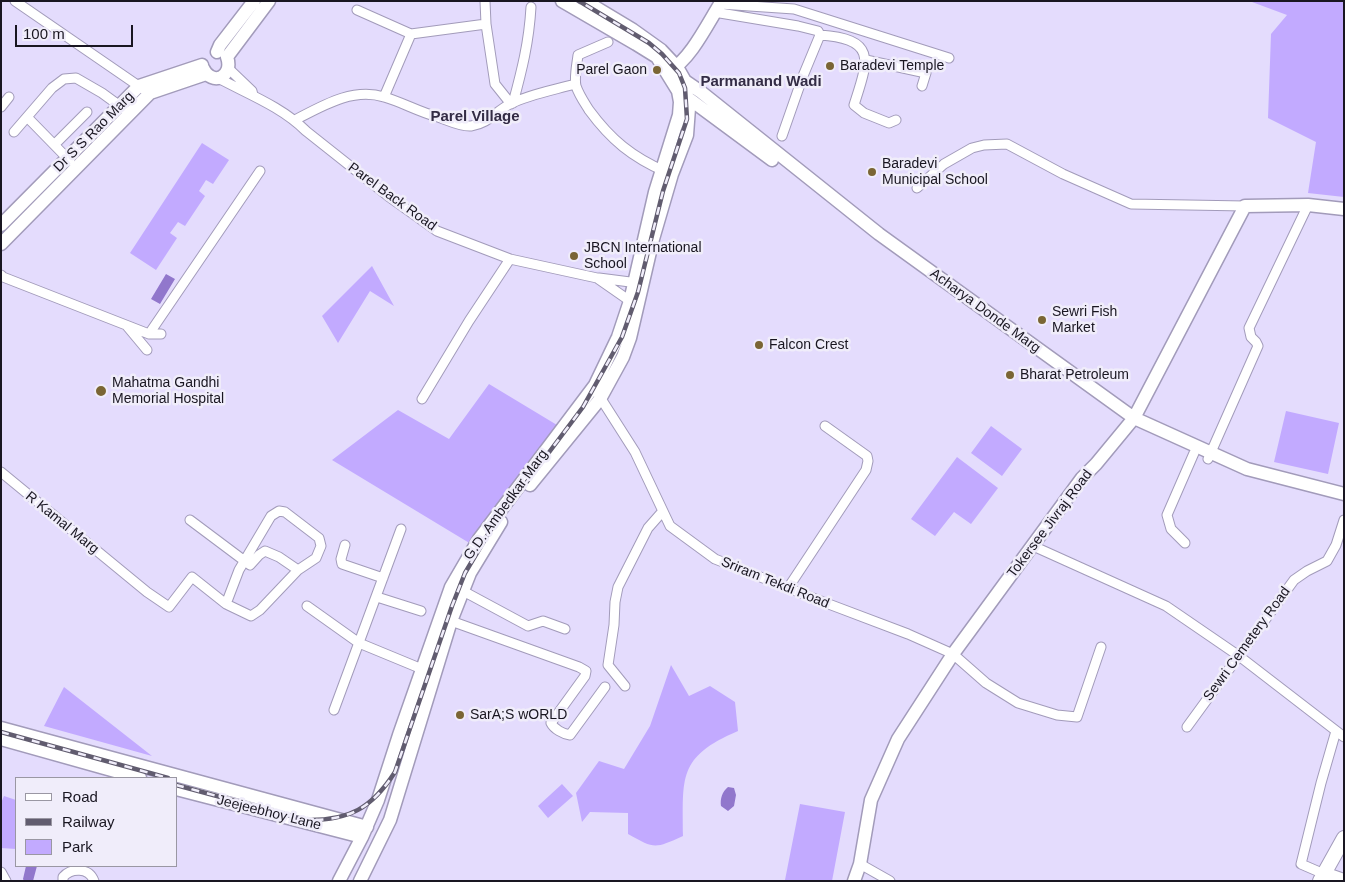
<!DOCTYPE html>
<html>
<head>
<meta charset="utf-8">
<style>
	body { margin:0 }
	#map { position:relative; width:1345px; height:882px; overflow:hidden; background:#e4dcfd; font-family:Arial,sans-serif }
	canvas { display:block }
	.frame { position:absolute; inset:0; border:2px solid #191621; pointer-events:none }
	.legend { position:absolute; left:15px; top:777px; width:162px; height:90px; box-sizing:border-box; background:#f0edfa; border:1px solid #9a97a3; margin:0; padding:6px 9px; list-style:none; font-size:15px; color:#191621 }
	.legend li { display:flex; align-items:center; gap:10px; height:25px }
	.legend b { width:25px; border:1px solid #9a97a3 }
	.scale { position:absolute; left:15px; top:25px; width:118px; height:22px; box-sizing:border-box; border:2px solid #191621; border-top:0; padding-left:6px; font-size:15px; line-height:18px; white-space:nowrap; color:#191621; -webkit-text-stroke:4px #f0edfa; paint-order:stroke }
</style>
</head>
<body>
<div id="map">
<canvas width="1345" height="882"></canvas>
<div class="frame"></div>
<ul class="legend">
<li><b style="height:6px;background:#fff"></b>Road</li>
<li><b style="height:6px;background:#615c6f"></b>Railway</li>
<li><b style="height:14px;background:#c2aaff"></b>Park</li>
</ul>
<div class="scale">100 m</div>
</div>
<script>
const ctx = document.querySelector('canvas').getContext('2d');
ctx.lineJoin = 'round';
function fillPath(path, color) {
  ctx.fillStyle = color;
  ctx.fill(path, 'evenodd');
}
function stroke(path, color, width, dash) {
  ctx.strokeStyle = color;
  ctx.lineWidth = width;
  ctx.lineCap = dash ? 'butt' : 'round';
  ctx.setLineDash(dash || []);
  ctx.stroke(path);
}
function label(font, color, halo, rows, align = 'center') {
  ctx.font = font + ' Arial,sans-serif';
  ctx.lineWidth = 5;
  ctx.setLineDash([]);
  ctx.textBaseline = 'middle';
  ctx.strokeStyle = halo;
  ctx.fillStyle = color;
  for (const [text, x, y, turn = 0] of rows) {
    ctx.save();
    ctx.translate(x, y);
    ctx.rotate((+turn || 0) * Math.PI / 180);
    ctx.textAlign = isNaN(turn) ? turn : align;
    if (halo) ctx.strokeText(text, 0, 0);
    ctx.fillText(text, 0, 0);
    ctx.restore();
  }
}
const green = new Path2D(`
	M 1344,1 L 1344,197 L 1308,193 L 1316,142 L 1268,118 L 1271,34 L 1287,15 L 1252,2 Z
	M 202,143 L 229,160 L 213,184 L 206,180 L 199,191 L 205,196 L 185,226 L 178,222 L 170,233 L 177,238 L 156,270 L 130,253 Z
	M 372,266 L 394,306 L 370,291 L 338,343 L 322,316 Z
	M 489,384 L 557,425 L 471,544 L 332,460 L 398,410 L 449,439 Z
	M 1286,411 L 1339,423 L 1328,474 L 1274,462 Z
	M 991,426 L 1022,449 L 1002,476 L 971,453 Z
	M 957,457 L 998,488 L 971,524 L 954,512 L 935,536 L 911,519 Z
	M 671,665 L 689,696 L 710,686 L 735,702 L 738,731 C 677,757 683,778 683,836 C 654,849 655,849 628,834 L 628,813 L 590,812 L 582,822 L 576,793 L 599,761 L 624,769 L 650,726 Z
	M 64,687 L 152,756 L 44,726 Z
	M 562,784 L 573,796 L 548,818 L 538,806 Z
	M 4,796 L 16,800 L 16,849 L 1,848 L 1,803 Z
	M 800,804 L 845,812 L 832,881 L 785,880 Z`);
const water = new Path2D(`
	M 166,274 L 175,279 L 160,304 L 151,299 Z
	M 728,787 L 734,788 L 736,795 L 734,806 L 728,811 L 721,806 C 720,799 722,792 728,787 Z
	M 26,866 L 37,866 L 33,881 L 24,881 L 23,879 Z`);
const street = new Path2D(`
	M 15,1 L 143,89
	M 485,1 L 486,24 L 495,84 L 511,104
	M 720,4 L 794,9 L 949,58
	M 357,10 L 411,34
	M 714,12 L 798,26 L 818,31 L 820,35 L 803,76 L 782,136
	M 820,35 C 878,39 868,61 854,105 L 864,113 L 889,123 L 896,120
	M 608,42 L 578,55 C 577,64 574,77 576,86 C 579,95 584,102 589,110 C 611,140 632,157 666,172
	M 866,60 L 926,73 L 922,86
	M 229,69 L 252,91 L 253,95
	M 218,78 C 248,94 282,107 306,131 L 388,196 L 437,231 L 510,259 L 597,278 L 630,301
	M 384,97 L 411,34 L 486,24
	M 513,103 C 522,70 529,42 531,7
	M 1,107 L 9,97
	M 27,117 L 70,161
	M 295,120 C 322,106 353,87 384,97 C 402,102 419,112 438,117 C 447,120 461,127 471,126 C 489,123 495,112 510,104 C 530,94 554,90 575,84
	M 14,132 L 52,88 L 64,79 L 76,78 L 102,93 L 124,109
	M 55,144 L 87,112
	M 917,188 L 944,164 L 972,148 L 984,145 L 1007,144 L 1063,174 L 1131,204 L 1245,206
	M 1,275 L 3,277 L 149,334 L 161,334
	M 599,278 L 638,283
	M 127,326 L 147,350
	M 149,334 L 260,171
	M 598,394 L 635,452 L 670,526 L 715,559 L 826,603 L 908,634 L 953,654 L 986,683 L 1018,703 L 1057,715 L 1077,717 L 1101,647
	M 422,399 L 469,321 L 510,259
	M 1208,459 L 1258,346 L 1256,342 L 1251,337 L 1249,328 L 1308,205
	M 1,472 L 147,592 L 169,607 L 192,577 L 226,604 L 239,570 L 271,516 L 279,511 L 285,512 L 319,538 L 321,546 L 316,558 L 298,570 L 260,610 L 251,616 L 226,604
	M 190,520 L 250,565 L 259,555 L 265,551 L 279,557 L 298,570
	M 1185,543 L 1171,529 L 1167,515 L 1194,453
	M 345,545 L 341,559 L 342,564 L 383,578
	M 1033,546 L 1166,606 L 1239,656 L 1344,737
	M 788,588 L 866,470 L 868,461 L 867,456 L 825,426
	M 463,591 L 528,626 L 543,621 L 565,629
	M 377,597 L 421,611
	M 307,606 L 359,643 L 422,669
	M 451,621 L 579,667 L 586,671 L 585,676 L 551,723 C 554,729 563,734 570,735 L 605,687
	M 625,686 L 608,665 L 614,625 L 615,602 L 618,587 L 648,528 L 663,511
	M 334,710 L 401,529
	M 1187,727 L 1294,580 L 1307,571 L 1327,561 L 1336,545 L 1344,520
	M 860,864 L 890,881
	M 1,872 L 6,881
	M 1324,874 L 1301,864 L 1321,783 L 1336,731
	M 63,881 L 63,877 C 71,868 89,867 94,881`);
const secondary = new Path2D(`
	M 217,52 L 220,45 L 254,1
	M 227,57 L 269,1
	M 203,68 C 212,87 234,77 227,57
	M 671,69 C 690,61 710,19 722,1
	M 681,80 L 685,81 L 701,92 L 879,234 L 1134,418 L 1247,469 L 1344,494
	M 684,95 L 772,160
	M 1,225 L 139,86 L 202,65
	M 1,244 L 150,93 L 206,74
	M 530,485 L 600,399 L 623,357 L 630,338 L 653,239 L 672,174 L 687,135 L 689,108 L 687,96 L 685,81 L 677,67 L 661,50 L 633,30 L 585,1
	M 1,728 L 367,827
	M 1,739 L 140,778
	M 176,789 L 362,837
	M 339,881 L 362,837 L 378,800 L 399,735 L 451,587 L 479,539 L 595,385 L 618,337 L 630,301 L 655,192 L 679,115 L 680,102 L 678,91 L 657,57 L 636,44 L 562,1
	M 360,881 L 390,820 L 451,621 L 470,573 L 501,522
	M 854,881 L 860,864 L 871,800 L 898,739 L 953,654 L 1082,478 L 1096,464 L 1134,418 L 1245,206 L 1308,205 L 1344,209`);
const primary = new Path2D(`
	M 1324,874 L 1341,880
	M 1320,881 L 1344,838`);
const rail = new Path2D(`
	M 1,732 L 168,778
	M 176,785 L 306,820 C 349,821 372,808 395,772 L 452,606 L 465,573 L 490,531 L 583,407 L 622,337 L 638,292 L 663,191 L 687,119 L 685,88 L 679,73 L 662,54 L 649,43 L 579,1`);
const markers = [
	[830,66,5,"#7a6534"],
	[657,70,5,"#7a6534"],
	[872,172,5,"#7a6534"],
	[574,256,5,"#7a6534"],
	[1042,320,5,"#7a6534"],
	[759,345,5,"#7a6534"],
	[1010,375,5,"#7a6534"],
	[101,391,6,"#7a6534"],
	[460,715,5,"#7a6534"]
];
const poiNames = [
	["Baradevi Temple",840,66],
	["Parel Gaon",647,70,"right"],
	["Baradevi",882,164],
	["Municipal School",882,180],
	["JBCN International",584,248],
	["School",584,264],
	["Sewri Fish",1052,312],
	["Market",1052,328],
	["Falcon Crest",769,345],
	["Bharat Petroleum",1020,375],
	["Mahatma Gandhi",112,383],
	["Memorial Hospital",112,399],
	["SarA;S wORLD",470,715]
];
const streetNames = [
	["Dr S S Rao Marg",94,132,-45],
	["Parel Back Road",392,197,36],
	["Acharya Donde Marg",985,311,36],
	["G.D. Ambedkar Marg",506,505,-54],
	["R Kamal Marg",62,523,39],
	["Tokersee Jivraj Road",1050,524,-53],
	["Sriram Tekdi Road",775,583,22],
	["Sewri Cemetery Road",1247,644,-54],
	["Jeejeebhoy Lane",269,813,14]
];
const neighbourhoodNames = [
	["Parmanand Wadi",761,82],
	["Parel Village",475,117]
];
fillPath(green, '#c2aaff');
fillPath(water, '#9177cc');
stroke(street, '#a29bba', 11);
stroke(secondary, '#a29bba', 15);
stroke(primary, '#a29bba', 16);
stroke(street, '#fff', 9);
stroke(secondary, '#fff', 12);
stroke(primary, '#fff', 14);
stroke(rail, '#615c6f', 4.5);
stroke(rail, '#f0edfa', 2.5, [8]);
for (const [x, y, r, color] of markers) {
  const dot = new Path2D();
  dot.arc(x, y, r, 0, 2 * Math.PI);
  ctx.fillStyle = color;
  ctx.fill(dot);
  stroke(dot, '#f0edfa', 2);
}
label('14px', '#191621', '#f0edfa', poiNames, 'left');
label('14px', '#191621', '#f0edfa', streetNames);
label('bold 15px', '#332c45', '#f0edfa', neighbourhoodNames);
</script>
</body>
</html>
